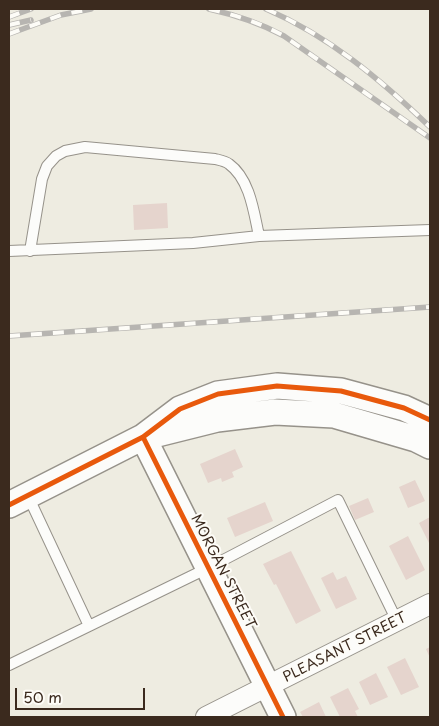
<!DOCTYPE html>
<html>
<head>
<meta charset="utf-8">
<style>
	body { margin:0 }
	#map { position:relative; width:439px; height:726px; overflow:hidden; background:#eeece1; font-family:"Playpen Sans",sans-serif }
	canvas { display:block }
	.frame { position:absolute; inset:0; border:10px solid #3b2a1e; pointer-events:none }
	.scale { position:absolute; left:15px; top:688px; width:130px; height:22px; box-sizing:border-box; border:2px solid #3b2a1e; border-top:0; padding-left:6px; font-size:15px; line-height:18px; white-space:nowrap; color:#3b2a1e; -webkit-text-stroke:4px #fdfcf7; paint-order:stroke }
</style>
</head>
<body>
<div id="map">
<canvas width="439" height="726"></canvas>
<div class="frame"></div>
<div class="scale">50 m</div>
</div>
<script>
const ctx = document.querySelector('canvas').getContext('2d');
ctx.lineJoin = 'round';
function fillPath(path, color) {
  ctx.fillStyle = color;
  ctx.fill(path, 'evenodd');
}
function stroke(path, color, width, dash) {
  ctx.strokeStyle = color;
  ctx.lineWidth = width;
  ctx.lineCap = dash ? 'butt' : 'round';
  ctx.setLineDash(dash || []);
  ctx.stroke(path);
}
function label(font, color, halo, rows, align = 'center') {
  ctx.font = font + ' "Playpen Sans",sans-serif';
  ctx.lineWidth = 4;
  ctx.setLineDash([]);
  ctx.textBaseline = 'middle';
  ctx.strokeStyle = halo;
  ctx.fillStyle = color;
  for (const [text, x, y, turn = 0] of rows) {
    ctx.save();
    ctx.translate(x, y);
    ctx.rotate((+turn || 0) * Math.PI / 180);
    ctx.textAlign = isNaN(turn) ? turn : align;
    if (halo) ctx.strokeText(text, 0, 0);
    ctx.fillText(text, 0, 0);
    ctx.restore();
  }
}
const building = new Path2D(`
	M 167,203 L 168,228 L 134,230 L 133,205 Z
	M 235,449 L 243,467 L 232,472 L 234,477 L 222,482 L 221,478 L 208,483 L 200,464 Z
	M 415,480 L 425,501 L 408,508 L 399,487 Z
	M 368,498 L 374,512 L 355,520 L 349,506 Z
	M 265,502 L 273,521 L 235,537 L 227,518 Z
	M 430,517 L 430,545 L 419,523 Z
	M 408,536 L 425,570 L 406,580 L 389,546 Z
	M 291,551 L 321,611 L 296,624 L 276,584 L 274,585 L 263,564 Z
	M 333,572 L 337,580 L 346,576 L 357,599 L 336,609 L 321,578 Z
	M 430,647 L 430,658 L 426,649 Z
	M 405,658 L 419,687 L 401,695 L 387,667 Z
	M 376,673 L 388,697 L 370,705 L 359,682 Z
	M 348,688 L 359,709 L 355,711 L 358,717 L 340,717 L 330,697 Z
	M 319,702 L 326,717 L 303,717 L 300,712 Z`);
const service = new Path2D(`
	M 9,251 L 193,243 L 259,236 L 430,230
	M 30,251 L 42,179 L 47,166 L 56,156 L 65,151 L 85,147 L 215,159 C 219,160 225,161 229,164 C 250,179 254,213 259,236
	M 28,496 L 89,626
	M 9,665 L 208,568 L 338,500 L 397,621`);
const minor = new Path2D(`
	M 206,717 L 430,604`);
const tertiary = new Path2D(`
	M 153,435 L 217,419 L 275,412 L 334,415 L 416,439 L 430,446
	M 143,437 L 283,717
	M 9,505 L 143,437 L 180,409 L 218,394 L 277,386 L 341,391 L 404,408 L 430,420`);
const rail = new Path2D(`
	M 209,9 C 236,15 260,23 284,36 L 430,138
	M 266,9 C 329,36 381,80 430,127
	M 9,17 L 31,9
	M 9,25 L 31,20
	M 9,34 L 61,15 L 91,9
	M 9,336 L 430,307`);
const cycleway = new Path2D(`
	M 143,437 L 283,717
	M 9,505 L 143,437 L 180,409 L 218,394 L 277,386 L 341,391 L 404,408 L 430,420`);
const streetNames = [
	["MORGAN STREET",223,572,63],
	["PLEASANT STREET",345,648,-27]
];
fillPath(building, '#e5d4cd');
stroke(service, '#96928a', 12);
stroke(minor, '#96928a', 22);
stroke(tertiary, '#96928a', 28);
stroke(service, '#fcfcfa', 10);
stroke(minor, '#fcfcfa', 20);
stroke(tertiary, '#fcfcfa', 25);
stroke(rail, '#b7b5b1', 5.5);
stroke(rail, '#fdfcf7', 4, [11]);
stroke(cycleway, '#e8590c', 5);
label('14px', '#3b2a1e', '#fdfcf7', streetNames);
</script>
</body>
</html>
